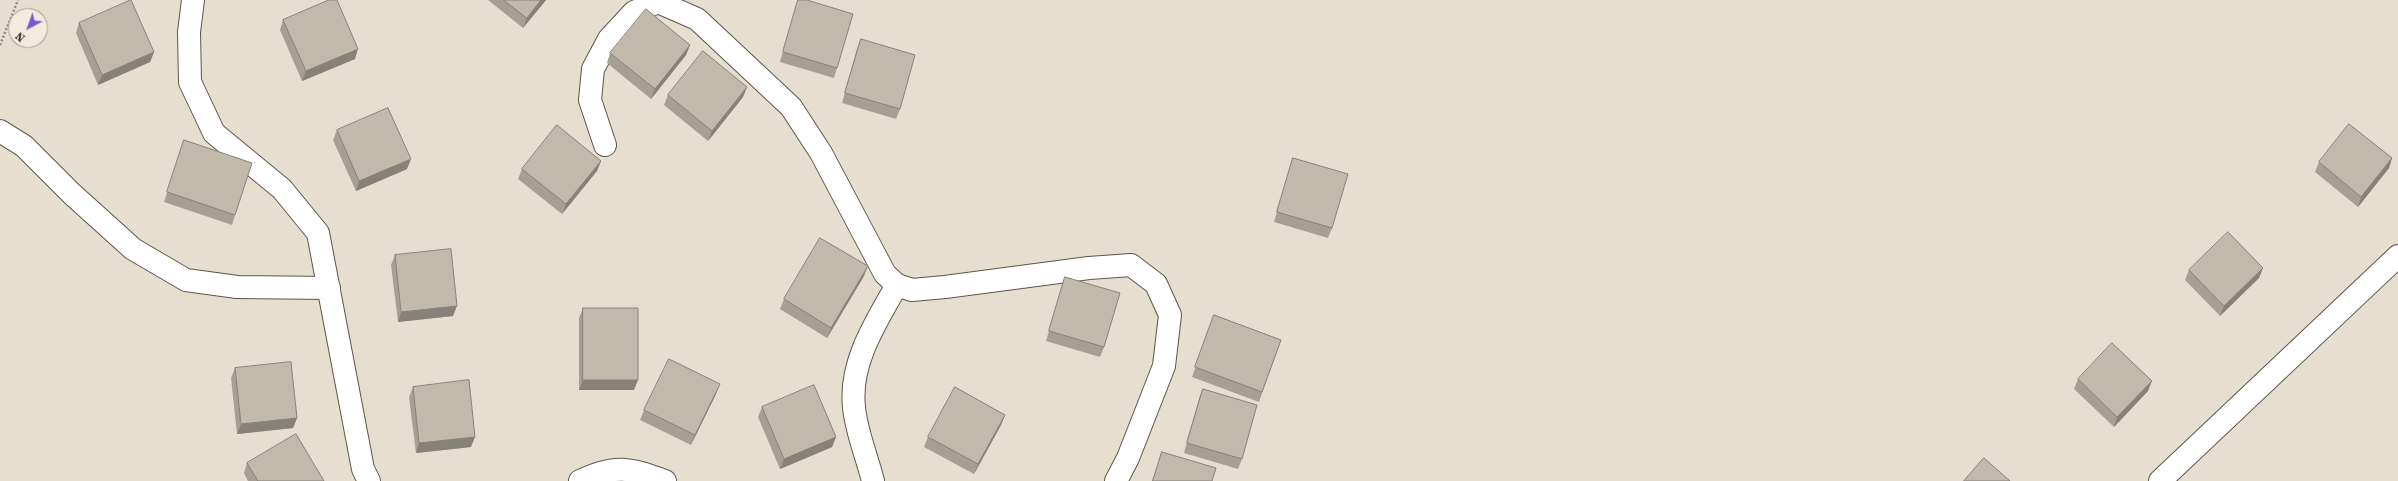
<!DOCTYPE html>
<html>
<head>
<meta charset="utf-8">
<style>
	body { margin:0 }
	#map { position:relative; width:2398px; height:481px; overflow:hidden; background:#e6dfcf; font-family:"Source Serif 4",serif }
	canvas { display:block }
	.north { position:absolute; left:8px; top:8px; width:40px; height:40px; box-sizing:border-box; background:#f3ecdc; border:1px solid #9e998d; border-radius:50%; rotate:221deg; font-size:11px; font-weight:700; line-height:16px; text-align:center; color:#1f1d17 }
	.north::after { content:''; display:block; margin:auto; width:14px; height:18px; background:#7c59d3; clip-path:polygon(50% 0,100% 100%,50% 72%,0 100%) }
</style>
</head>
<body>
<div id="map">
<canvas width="2398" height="481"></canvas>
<div class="north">N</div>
</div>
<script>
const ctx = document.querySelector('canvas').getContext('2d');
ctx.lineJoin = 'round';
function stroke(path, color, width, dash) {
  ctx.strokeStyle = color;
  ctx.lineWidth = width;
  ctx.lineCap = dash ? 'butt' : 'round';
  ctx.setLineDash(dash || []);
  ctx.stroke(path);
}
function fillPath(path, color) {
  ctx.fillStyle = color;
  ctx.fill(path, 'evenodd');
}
const path = new Path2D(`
	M 0,45 L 18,0`);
const street = new Path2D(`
	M 193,0 L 189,32 L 190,82 L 214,133 L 282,189 L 318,233 L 363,469 L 369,481
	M 0,131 L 24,146 L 72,194 L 133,249 L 186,280 L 237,287 L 329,288
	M 605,145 L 590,100 L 593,69 L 609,39 L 634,12 L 658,2 L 697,19 L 791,107 L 821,153 L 885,274 L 897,285 L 912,290 L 945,287 L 1089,268 L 1131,265 L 1156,284 L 1170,315 L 1164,366 L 1128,458 L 1116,481
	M 580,481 C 616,464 629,468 665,481
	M 873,481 C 867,457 856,431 854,407 C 849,363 876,322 897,285
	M 2160,481 L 2398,256`);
const wall = new Path2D(`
	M 488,0 L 546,0 L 523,28 Z
	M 798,0 L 837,68 L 834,78 L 780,62 Z
	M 283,20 L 355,59 L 302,81 L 280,30 Z
	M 79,23 L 154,52 L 150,62 L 98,85 L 76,33 Z
	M 861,39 L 900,109 L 896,119 L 842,103 L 857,49 Z
	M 690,45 L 686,55 L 651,99 L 607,63 L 610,53 Z
	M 747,87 L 743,97 L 708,141 L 664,105 L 668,95 Z
	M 337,130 L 407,169 L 356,191 L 333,140 Z
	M 184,140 L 235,215 L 232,225 L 164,202 Z
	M 1293,158 L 1332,228 L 1328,238 L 1274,222 L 1290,168 Z
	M 2392,158 L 2389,168 L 2358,207 L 2315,172 L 2319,162 Z
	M 601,161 L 597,171 L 562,214 L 518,179 L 522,169 Z
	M 395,255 L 453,316 L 398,322 L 391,265 Z
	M 2263,268 L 2259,278 L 2220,316 L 2185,280 L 2189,270 Z
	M 864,276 L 827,338 L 780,309 L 784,299 Z
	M 1065,277 L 1104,347 L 1100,357 L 1046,341 L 1062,287 Z
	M 583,308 L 634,390 L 579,390 L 579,318 Z
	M 1214,315 L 1281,340 L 1259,402 L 1192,377 Z
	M 235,368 L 297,418 L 293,428 L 237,434 L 231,378 Z
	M 2078,379 L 2148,391 L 2114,427 L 2074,389 Z
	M 413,387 L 471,447 L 416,453 L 409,397 Z
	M 1203,389 L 1242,459 L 1238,469 L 1184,453 L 1199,399 Z
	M 716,394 L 691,445 L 640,420 L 644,410 Z
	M 762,407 L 836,437 L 832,447 L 780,469 L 758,417 Z
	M 1005,415 L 1001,425 L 974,474 L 924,447 L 928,437 Z
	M 1162,452 L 1212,481 L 1152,481 Z
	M 247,463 L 324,481 L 248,481 L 244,473 Z`);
const shadedWall = new Path2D(`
	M 541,0 L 546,0 L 523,28 L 527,18 Z
	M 690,45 L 686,55 L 651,99 L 655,89 Z
	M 358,49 L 355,59 L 302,81 L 306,71 Z
	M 154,52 L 150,62 L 98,85 L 102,75 Z
	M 747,87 L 743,97 L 708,141 L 712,131 Z
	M 2392,158 L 2389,168 L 2358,207 L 2361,197 Z
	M 411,159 L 407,169 L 356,191 L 359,181 Z
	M 601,161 L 597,171 L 562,214 L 566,204 Z
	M 868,266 L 864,276 L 827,338 L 831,328 Z
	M 2263,268 L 2259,278 L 2220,316 L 2224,306 Z
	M 457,306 L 453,316 L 398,322 L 401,312 Z
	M 583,380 L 638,380 L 634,390 L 579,390 Z
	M 2152,381 L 2148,391 L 2114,427 L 2117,417 Z
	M 720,384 L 716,394 L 691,445 L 695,435 Z
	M 1005,415 L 1001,425 L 974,474 L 978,464 Z
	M 297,418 L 293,428 L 237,434 L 241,424 Z
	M 475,437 L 471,447 L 416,453 L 419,443 Z
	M 836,437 L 832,447 L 780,469 L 784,459 Z`);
const building = new Path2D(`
	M 131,0 L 154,52 L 102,75 L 79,23 Z
	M 329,0 L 337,0 L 358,49 L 306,71 L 283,20 Z
	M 504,0 L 541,0 L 527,18 Z
	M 798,0 L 807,0 L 853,14 L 837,68 L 783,52 Z
	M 646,9 L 690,45 L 655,89 L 610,53 Z
	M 861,39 L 915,55 L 900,109 L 845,93 Z
	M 703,51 L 747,87 L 712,131 L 668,95 Z
	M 388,108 L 411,159 L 359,181 L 337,130 Z
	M 2349,124 L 2392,158 L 2361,197 L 2319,162 Z
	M 557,125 L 601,161 L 566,204 L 522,169 Z
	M 184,140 L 252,163 L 235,215 L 167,192 Z
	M 1293,158 L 1348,174 L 1332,228 L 1277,212 Z
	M 2228,232 L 2263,268 L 2224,306 L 2189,270 Z
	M 820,238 L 868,266 L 831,328 L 784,299 Z
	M 451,249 L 457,306 L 401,312 L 395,255 Z
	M 1065,277 L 1120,293 L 1104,347 L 1049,331 Z
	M 583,308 L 638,308 L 638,380 L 583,380 Z
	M 1214,315 L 1281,340 L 1262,392 L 1195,367 Z
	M 2112,343 L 2152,381 L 2117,417 L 2078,379 Z
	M 669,359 L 720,384 L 695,435 L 644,410 Z
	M 291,362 L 297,418 L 241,424 L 235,368 Z
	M 469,380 L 475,437 L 419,443 L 413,387 Z
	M 814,385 L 836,437 L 784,459 L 762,407 Z
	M 955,387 L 1005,415 L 978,464 L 928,437 Z
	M 1203,389 L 1257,405 L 1242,459 L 1187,443 Z
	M 296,434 L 324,481 L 258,481 L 247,463 Z
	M 1162,452 L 1216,468 L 1212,481 L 1153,481 Z
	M 1984,458 L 2010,481 L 1964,481 Z`);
stroke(street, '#5d574a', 24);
stroke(path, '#908c80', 2.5, [2, 2]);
stroke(street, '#fff', 22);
fillPath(wall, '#a6a093');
fillPath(shadedWall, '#878278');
fillPath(building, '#c1baab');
stroke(building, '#878278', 1);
</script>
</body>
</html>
